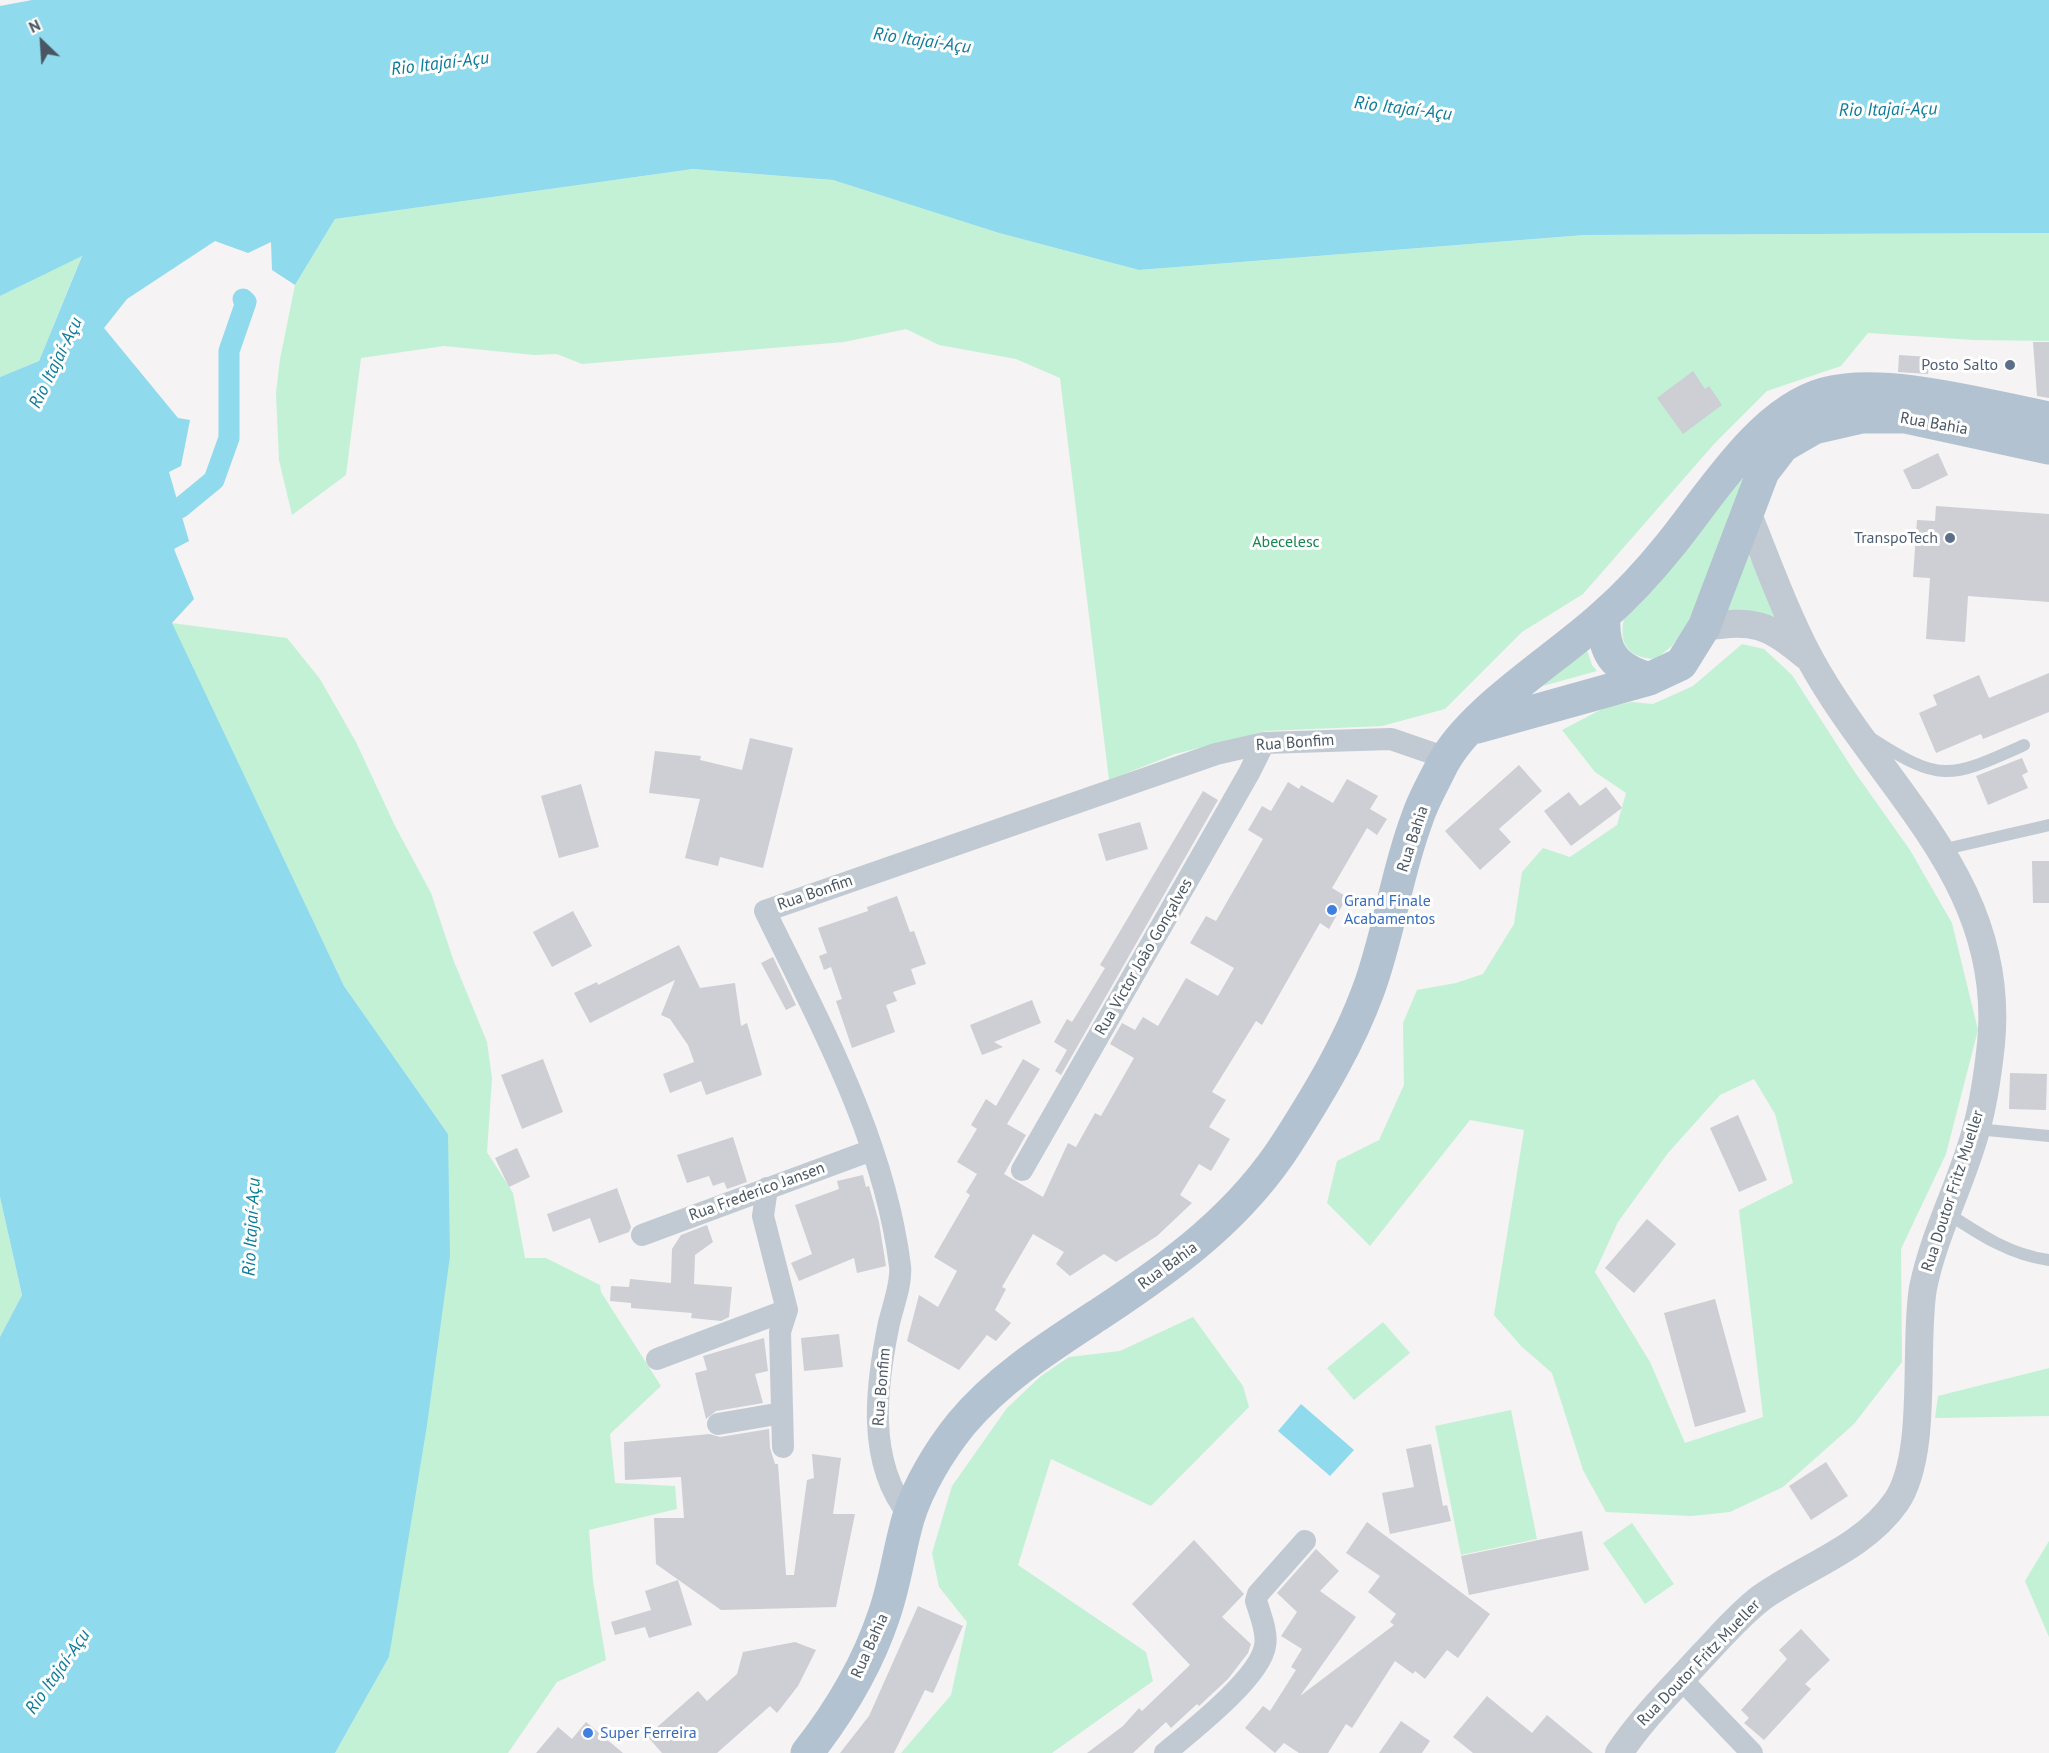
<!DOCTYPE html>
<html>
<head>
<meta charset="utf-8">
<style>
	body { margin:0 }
	#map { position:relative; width:2049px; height:1753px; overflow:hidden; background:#f5f3f3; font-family:"PT Sans",sans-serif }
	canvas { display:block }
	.north { position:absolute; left:12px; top:12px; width:60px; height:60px; -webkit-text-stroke:4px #fff; paint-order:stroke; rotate:335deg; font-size:16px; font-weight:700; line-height:24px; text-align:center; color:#4a5661 }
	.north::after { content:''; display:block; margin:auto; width:21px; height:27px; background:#4a5661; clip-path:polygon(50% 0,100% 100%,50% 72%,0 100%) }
</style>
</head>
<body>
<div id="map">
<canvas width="2049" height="1753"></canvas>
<div class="north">N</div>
</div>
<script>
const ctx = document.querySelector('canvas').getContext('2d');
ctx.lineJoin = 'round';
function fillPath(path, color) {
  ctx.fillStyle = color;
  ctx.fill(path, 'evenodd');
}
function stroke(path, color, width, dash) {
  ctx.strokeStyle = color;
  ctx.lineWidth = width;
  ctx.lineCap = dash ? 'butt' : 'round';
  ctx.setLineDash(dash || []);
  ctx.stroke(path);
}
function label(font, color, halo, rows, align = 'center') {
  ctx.font = font + ' "PT Sans",sans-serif';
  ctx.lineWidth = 6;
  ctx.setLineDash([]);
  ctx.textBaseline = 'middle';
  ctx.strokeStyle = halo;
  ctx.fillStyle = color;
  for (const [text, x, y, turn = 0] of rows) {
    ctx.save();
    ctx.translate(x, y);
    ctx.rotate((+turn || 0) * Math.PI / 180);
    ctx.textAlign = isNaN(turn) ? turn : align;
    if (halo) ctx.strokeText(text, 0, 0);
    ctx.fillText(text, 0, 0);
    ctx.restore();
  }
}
const green = new Path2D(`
	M 693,169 L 833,180 L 999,233 L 1139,270 L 1585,235 L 2049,233 L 2049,341 L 1974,340 L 1868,333 L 1841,366 L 1767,391 L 1714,444 L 1583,594 L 1522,632 L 1445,709 L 1382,726 L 1266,731 L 1175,754 L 1109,780 L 1060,378 L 1016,359 L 939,345 L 906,329 L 844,342 L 582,364 L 557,354 L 534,355 L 444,346 L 361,358 L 346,475 L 292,515 L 279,460 L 276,393 L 280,359 L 295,285 L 335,219 Z
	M 82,255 L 39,361 L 0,377 L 0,296 Z
	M 1751,467 L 1687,625 L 1672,646 L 1656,659 C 1629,658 1618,645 1624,618 Z
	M 1745,549 L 1785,624 C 1765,615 1748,608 1726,612 Z
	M 171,623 L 287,638 L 320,679 L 356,742 L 395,826 L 431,893 L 453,959 L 487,1042 L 492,1078 L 487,1152 L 513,1193 L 525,1258 L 546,1258 L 600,1285 L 601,1292 L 661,1386 L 610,1434 L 615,1483 L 675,1486 L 677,1509 L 589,1530 L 593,1581 L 606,1660 L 557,1682 L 508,1753 L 335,1753 L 389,1657 L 448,1134 L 344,986 Z
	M 1585,644 L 1592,665 L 1597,671 L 1528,690 Z
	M 1742,644 L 1764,649 L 1792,675 L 1854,771 L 1910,850 L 1952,923 L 1978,1030 L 1946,1154 L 1901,1249 L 1902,1362 L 1854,1424 L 1783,1487 L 1730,1512 L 1691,1516 L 1606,1512 L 1583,1470 L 1552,1373 L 1521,1346 L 1494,1315 L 1524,1130 L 1470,1120 L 1370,1246 L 1327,1203 L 1337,1161 L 1379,1140 L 1404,1085 L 1403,1023 L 1417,990 L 1456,983 L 1483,974 L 1514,924 L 1522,872 L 1543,848 L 1570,857 L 1617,825 L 1626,793 L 1595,772 L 1562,730 L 1606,707 L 1632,702 L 1653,704 L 1693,686 ZM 1754,1079 L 1775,1114 L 1793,1183 L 1739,1210 L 1763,1417 L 1685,1443 L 1650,1362 L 1595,1272 L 1618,1222 L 1668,1153 L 1720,1095 Z
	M 0,1197 L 22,1295 L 0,1337 Z
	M 1193,1317 L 1243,1386 L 1249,1407 L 1151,1506 L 1051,1459 L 1018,1565 L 1146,1652 L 1153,1681 L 1052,1753 L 901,1753 L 951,1695 L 967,1622 L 939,1587 L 932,1553 L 952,1486 L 1007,1408 L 1041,1376 L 1069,1357 L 1120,1351 Z
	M 1383,1322 L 1410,1353 L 1354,1400 L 1327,1368 Z
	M 2049,1368 L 2049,1416 L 1935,1418 L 1938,1396 Z
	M 1511,1410 L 1537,1539 L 1461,1555 L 1435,1426 Z
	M 1632,1523 L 1674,1584 L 1645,1604 L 1603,1543 Z
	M 2049,1541 L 2049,1637 L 2025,1581 Z`);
const water = new Path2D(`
	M 32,0 L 2049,0 L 2049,233 L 1585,235 L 1139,270 L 999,233 L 833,180 L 693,169 L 335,219 L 295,285 L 272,270 L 271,242 L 248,253 L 215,241 L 127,299 L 104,328 L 178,418 L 190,420 L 181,466 L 169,472 L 189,541 L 174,549 L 194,599 L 172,623 L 344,986 L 448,1134 L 450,1256 L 427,1425 L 389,1657 L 335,1753 L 0,1753 L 0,1337 L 22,1295 L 0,1197 L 0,377 L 39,361 L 82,256 L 0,296 L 0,6 Z
	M 1301,1404 L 1354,1450 L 1330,1476 L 1278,1431 Z`);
const canal = new Path2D(`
	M 180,508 L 214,480 L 229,438 L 229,351 L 246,302 L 243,299`);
const building = new Path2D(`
	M 2033,342 L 2049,342 L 2049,398 L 2037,396 Z
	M 1899,355 L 1929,357 L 1928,374 L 1898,372 Z
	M 1693,371 L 1705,389 L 1709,386 L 1722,405 L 1683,434 L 1657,398 Z
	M 1938,453 L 1948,475 L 1919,489 L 1912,489 L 1903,470 Z
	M 1936,506 L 2049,514 L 2049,602 L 1968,596 L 1965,642 L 1926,639 L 1930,578 L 1913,577 L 1917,520 L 1935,521 Z
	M 2049,673 L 2049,712 L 1983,739 L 1981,734 L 1936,753 L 1919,713 L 1937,705 L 1933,695 L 1979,675 L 1989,698 Z
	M 750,738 L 793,748 L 763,868 L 720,857 L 718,866 L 685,858 L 700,799 L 649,793 L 655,751 L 701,756 L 700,760 L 742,770 Z
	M 2022,758 L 2028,772 L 2022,775 L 2028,788 L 1988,805 L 1976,776 Z
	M 1519,765 L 1542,791 L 1499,829 L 1511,842 L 1480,870 L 1445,831 Z
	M 1347,779 L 1378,796 L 1370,809 L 1387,819 L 1377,835 L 1367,828 L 1332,888 L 1347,897 L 1329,929 L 1320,923 L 1262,1025 L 1256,1021 L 1212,1092 L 1226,1100 L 1209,1127 L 1230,1139 L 1211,1171 L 1199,1164 L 1180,1195 L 1192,1203 L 1157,1236 L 1116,1262 L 1104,1254 L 1070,1276 L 1056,1264 L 1064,1252 L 1033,1234 L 1002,1287 L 1006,1289 L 995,1310 L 1011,1323 L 996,1341 L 987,1335 L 959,1370 L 907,1341 L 919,1295 L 938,1307 L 957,1271 L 934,1257 L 970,1195 L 966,1192 L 977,1174 L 957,1162 L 977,1129 L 971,1125 L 986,1099 L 996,1106 L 1023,1059 L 1040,1069 L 1007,1124 L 1026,1135 L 1004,1174 L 1043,1197 L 1068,1143 L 1076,1147 L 1095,1113 L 1101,1116 L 1134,1058 L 1110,1044 L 1122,1023 L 1135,1030 L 1143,1017 L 1158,1026 L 1186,978 L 1218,996 L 1234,968 L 1190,943 L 1206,916 L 1216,921 L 1263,839 L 1248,830 L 1262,806 L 1271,811 L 1288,782 L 1299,789 L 1301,785 L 1333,803 Z
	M 581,784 L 599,847 L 559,858 L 541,796 Z
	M 1606,787 L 1622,808 L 1571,846 L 1544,811 L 1569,792 L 1580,806 Z
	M 1203,791 L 1218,800 L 1061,1075 L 1055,1071 L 1067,1050 L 1054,1042 L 1067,1019 L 1072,1022 L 1088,996 L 1105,968 L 1100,965 Z
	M 1140,822 L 1148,849 L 1106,861 L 1098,834 Z
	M 2032,861 L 2049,861 L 2049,903 L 2033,903 Z
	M 897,896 L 910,932 L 914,931 L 926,964 L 911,969 L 916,984 L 893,992 L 897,1001 L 886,1005 L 895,1032 L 852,1048 L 836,1001 L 842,999 L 831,967 L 824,970 L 819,956 L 827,953 L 818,928 L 868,911 L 867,907 Z
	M 573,911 L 592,946 L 552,967 L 533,932 Z
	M 679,945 L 700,988 L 735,983 L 741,1026 L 747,1023 L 762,1075 L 706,1095 L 701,1081 L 670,1093 L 663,1074 L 694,1062 L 688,1045 L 670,1019 L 661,1015 L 675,980 L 590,1023 L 574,993 L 597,982 L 598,985 Z
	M 773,957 L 796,1005 L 786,1010 L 761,963 Z
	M 1032,1000 L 1041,1023 L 994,1042 L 1003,1047 L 982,1055 L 970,1025 Z
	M 543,1059 L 563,1112 L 522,1129 L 501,1075 Z
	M 2010,1073 L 2047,1074 L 2046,1110 L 2009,1109 Z
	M 1738,1115 L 1767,1180 L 1739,1192 L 1710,1128 Z
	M 733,1137 L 747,1182 L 727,1189 L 724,1182 L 713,1186 L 709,1176 L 687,1183 L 677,1155 Z
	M 517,1148 L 530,1177 L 509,1187 L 495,1158 Z
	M 863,1175 L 866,1187 L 869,1186 L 879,1222 L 886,1266 L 857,1273 L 854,1258 L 799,1281 L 791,1263 L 812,1254 L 795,1205 L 839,1189 L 837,1181 Z
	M 617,1188 L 631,1227 L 629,1232 L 599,1243 L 590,1218 L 553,1232 L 547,1214 Z
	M 1647,1219 L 1676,1244 L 1634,1293 L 1605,1268 Z
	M 707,1225 L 713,1242 L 695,1255 L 694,1284 L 732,1287 L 729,1317 L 721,1321 L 691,1318 L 692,1313 L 631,1308 L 631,1303 L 610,1301 L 611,1286 L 629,1287 L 630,1279 L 671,1283 L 672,1249 L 681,1235 Z
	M 1715,1299 L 1746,1412 L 1695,1427 L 1664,1313 Z
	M 839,1334 L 843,1367 L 804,1371 L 801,1338 Z
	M 764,1338 L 768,1371 L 755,1374 L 763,1403 L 716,1411 L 706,1419 L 695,1373 L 707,1370 L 703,1356 Z
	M 769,1429 L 770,1448 L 775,1464 L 778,1464 L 786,1575 L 794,1575 L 807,1480 L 814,1478 L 812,1454 L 841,1458 L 833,1514 L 855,1514 L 836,1607 L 721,1610 L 656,1564 L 654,1518 L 684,1518 L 681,1477 L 625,1480 L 624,1442 L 710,1434 L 720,1437 Z
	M 1431,1444 L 1443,1506 L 1447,1505 L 1451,1521 L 1390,1534 L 1382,1493 L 1414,1487 L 1406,1449 Z
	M 1826,1462 L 1848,1496 L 1811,1520 L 1789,1486 Z
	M 1367,1522 L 1490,1614 L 1458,1658 L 1447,1650 L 1425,1679 L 1415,1671 L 1413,1674 L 1395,1661 L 1352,1728 L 1346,1724 L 1328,1753 L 1299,1753 L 1284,1743 L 1275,1753 L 1245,1728 L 1263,1706 L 1270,1711 L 1296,1670 L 1291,1667 L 1302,1649 L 1281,1636 L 1297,1612 L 1277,1593 L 1316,1549 L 1339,1571 L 1320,1591 L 1356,1617 L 1300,1696 L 1394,1625 L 1390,1622 L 1396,1614 L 1368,1592 L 1380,1576 L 1346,1553 Z
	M 1582,1531 L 1589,1570 L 1469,1595 L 1461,1556 Z
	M 1194,1540 L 1244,1594 L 1222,1617 L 1251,1644 L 1248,1653 L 1228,1679 L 1199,1706 L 1197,1704 L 1171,1728 L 1166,1722 L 1133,1753 L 1087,1753 L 1123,1726 L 1139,1708 L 1142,1711 L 1190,1665 L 1132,1604 Z
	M 678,1580 L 692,1625 L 649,1638 L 645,1627 L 615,1635 L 611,1622 L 651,1610 L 645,1591 Z
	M 918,1606 L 963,1626 L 933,1693 L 925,1690 L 894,1753 L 840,1753 L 869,1716 Z
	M 1801,1629 L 1830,1660 L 1805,1684 L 1811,1689 L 1764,1740 L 1744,1723 L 1749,1718 L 1741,1710 L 1787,1659 L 1779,1650 Z
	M 795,1642 L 816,1650 L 798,1686 L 777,1713 L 770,1706 L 717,1753 L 662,1753 L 647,1736 L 698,1691 L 707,1701 L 737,1674 L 743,1652 Z
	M 1487,1696 L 1532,1733 L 1547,1715 L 1593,1753 L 1473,1753 L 1453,1737 Z
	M 1401,1721 L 1430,1741 L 1422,1753 L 1379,1753 Z
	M 586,1722 L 623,1753 L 536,1753 L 558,1727 L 572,1739 Z`);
const service = new Path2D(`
	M 1871,738 C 1942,784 1950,778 2024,745
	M 1941,850 L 2049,825
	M 1977,1129 L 2049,1136
	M 1947,1213 C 1979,1234 2010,1255 2049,1260`);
const minor = new Path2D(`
	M 1022,1170 L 1249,773 L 1264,743
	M 767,1188 L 763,1216 L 787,1310 L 780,1332 L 783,1447
	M 642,1235 L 872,1150
	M 657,1359 L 787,1310
	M 718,1424 L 782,1413
	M 909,1515 C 866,1462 876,1386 889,1323 C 893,1306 902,1283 900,1266 C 884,1139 820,1024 765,911 L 1216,754 L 1264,743 L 1391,739 L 1446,758
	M 1681,1679 L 1752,1753
	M 1165,1753 C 1190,1732 1260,1678 1265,1646 C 1268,1633 1260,1614 1256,1601 L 1258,1594 L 1305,1541`);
const tertiary = new Path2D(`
	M 1704,627 C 1755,619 1767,624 1806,656
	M 1619,1753 C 1643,1717 1675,1686 1704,1654 C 1722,1635 1740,1614 1761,1598 C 1806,1566 1863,1549 1896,1502 C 1929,1454 1913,1346 1923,1288 C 1934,1233 1962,1183 1976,1130 C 1984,1102 1988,1072 1991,1044 C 2007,880 1881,789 1810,659 C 1785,612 1767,561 1747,512`);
const primary = new Path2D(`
	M 1604,616 C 1602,652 1614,668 1649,679
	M 1477,727 L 1649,679 L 1681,664 L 1704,627 L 1763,472 L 1783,446 L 1814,428 L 1862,417 L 1906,417 L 2049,448
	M 807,1753 C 840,1711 867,1666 884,1615 C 895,1584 899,1550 908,1519 C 918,1486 940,1450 961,1424 C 999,1378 1052,1345 1101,1313 C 1174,1265 1242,1215 1289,1140 C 1319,1093 1349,1043 1368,991 C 1389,935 1396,874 1417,819 C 1423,800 1434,782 1442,765 C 1470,711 1556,659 1602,617 C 1626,596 1650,570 1670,545 C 1710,496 1760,412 1824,394 C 1885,377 1986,406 2049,418`);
const markers = [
	[2010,365,6,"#5c6f8a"],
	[1950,538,6,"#5c6f8a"],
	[1332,910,6,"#3f7fe0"],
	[588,1733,6,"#3f7fe0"]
];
const serviceNames = [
	["Posto Salto",1998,365],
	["TranspoTech",1938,538]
];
const streetNames = [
	["Rua Bahia",1934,424,10],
	["Rua Bonfim",1295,743,-4],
	["Rua Bahia",1413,839,-72],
	["Rua Bonfim",815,893,-19],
	["Rua Victor João Gonçalves",1144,957,-60],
	["Rua Doutor Fritz Mueller",1953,1191,-72],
	["Rua Frederico Jansen",757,1192,-20],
	["Rua Bahia",1168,1266,-36],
	["Rua Bonfim",882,1387,-85],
	["Rua Bahia",870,1646,-66],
	["Rua Doutor Fritz Mueller",1699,1663,-46]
];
const parkNames = [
	["Abecelesc",1286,542]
];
const shopNames = [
	["Grand Finale",1344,901],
	["Acabamentos",1344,919],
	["Super Ferreira",600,1733]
];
const waterNames = [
	["Rio Itajaí-Açu",922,41,8],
	["Rio Itajaí-Açu",440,64,-7],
	["Rio Itajaí-Açu",1403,109,7],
	["Rio Itajaí-Açu",1888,110,-1],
	["Rio Itajaí-Açu",56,363,-64],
	["Rio Itajaí-Açu",252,1227,-87],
	["Rio Itajaí-Açu",58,1672,-55]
];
fillPath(green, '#c3f1d5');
fillPath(water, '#90daee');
stroke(canal, '#90daee', 21);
fillPath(building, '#cdcfd5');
stroke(service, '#c1cad2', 12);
stroke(minor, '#c1cad2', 22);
stroke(tertiary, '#c1cad2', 28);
stroke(primary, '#b3c2d1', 33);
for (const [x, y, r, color] of markers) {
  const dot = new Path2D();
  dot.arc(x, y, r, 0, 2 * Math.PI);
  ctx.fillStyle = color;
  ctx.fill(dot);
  stroke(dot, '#fff', 2);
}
label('16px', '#4e5e75', '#fff', serviceNames, 'right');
label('16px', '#4a5661', '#fff', streetNames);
label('16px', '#17864f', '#fff', parkNames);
label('16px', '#366cbe', '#fff', shopNames, 'left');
label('italic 18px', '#0c7c9b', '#fff', waterNames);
</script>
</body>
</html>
